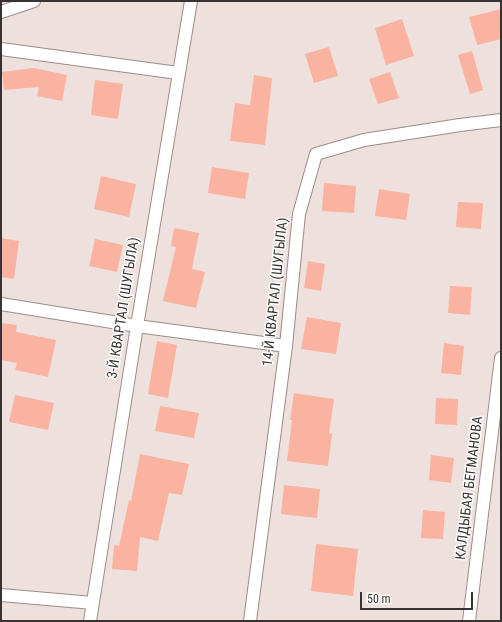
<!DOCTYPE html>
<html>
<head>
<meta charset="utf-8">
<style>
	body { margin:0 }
	#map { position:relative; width:502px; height:622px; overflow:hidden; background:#eee1dd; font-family:"Roboto Condensed",sans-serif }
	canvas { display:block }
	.frame { position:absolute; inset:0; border:2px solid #383332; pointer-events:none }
	.scale { position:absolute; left:360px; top:592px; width:113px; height:18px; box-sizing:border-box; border:2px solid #383332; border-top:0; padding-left:5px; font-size:12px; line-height:14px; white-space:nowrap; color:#383332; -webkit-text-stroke:3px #fff; paint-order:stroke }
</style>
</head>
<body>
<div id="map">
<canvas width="502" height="622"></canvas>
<div class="frame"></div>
<div class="scale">50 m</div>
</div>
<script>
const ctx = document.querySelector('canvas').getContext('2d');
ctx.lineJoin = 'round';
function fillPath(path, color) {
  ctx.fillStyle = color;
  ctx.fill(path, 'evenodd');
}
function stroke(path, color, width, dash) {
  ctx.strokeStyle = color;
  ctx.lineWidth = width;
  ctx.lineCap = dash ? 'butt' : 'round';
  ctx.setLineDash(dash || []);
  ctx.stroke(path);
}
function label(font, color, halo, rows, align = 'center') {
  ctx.font = font + ' "Roboto Condensed",sans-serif';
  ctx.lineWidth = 3;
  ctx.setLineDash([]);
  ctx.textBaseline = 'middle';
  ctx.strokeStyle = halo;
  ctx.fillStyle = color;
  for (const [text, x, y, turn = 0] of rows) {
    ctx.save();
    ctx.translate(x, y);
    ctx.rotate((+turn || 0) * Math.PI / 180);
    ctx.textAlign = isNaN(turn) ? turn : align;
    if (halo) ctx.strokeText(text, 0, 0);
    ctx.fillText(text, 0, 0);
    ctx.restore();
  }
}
const building = new Path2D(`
	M 501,9 L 501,39 L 477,45 L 469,17 Z
	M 402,19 L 414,56 L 386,65 L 375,28 Z
	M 329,47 L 338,76 L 314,83 L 305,54 Z
	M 472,51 L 483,90 L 470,94 L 458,55 Z
	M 34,68 L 67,75 L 62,101 L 37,96 L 39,87 L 4,90 L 2,72 Z
	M 390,72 L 399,98 L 378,104 L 369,79 Z
	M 254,75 L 272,78 L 265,145 L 230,141 L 235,103 L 250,105 Z
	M 95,80 L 123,84 L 118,119 L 91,115 Z
	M 212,167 L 249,173 L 245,199 L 208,193 Z
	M 101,176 L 136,184 L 129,217 L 94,209 Z
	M 324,183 L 356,186 L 354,213 L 322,211 Z
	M 379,189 L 410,194 L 406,220 L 375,216 Z
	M 458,202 L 483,203 L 481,229 L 456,227 Z
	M 174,228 L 199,233 L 192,269 L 205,272 L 196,308 L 163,301 L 176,247 L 171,246 Z
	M 1,238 L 19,241 L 14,279 L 1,277 Z
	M 95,239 L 123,245 L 117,272 L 89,266 Z
	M 308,261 L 325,264 L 321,291 L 304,288 Z
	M 450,286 L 472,287 L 470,315 L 448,313 Z
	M 307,317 L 341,323 L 336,354 L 301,349 Z
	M 1,323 L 17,325 L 16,332 L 56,340 L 48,377 L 15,370 L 17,363 L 1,360 Z
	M 157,341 L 177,345 L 168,398 L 148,394 Z
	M 444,343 L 464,346 L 461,375 L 441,373 Z
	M 294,393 L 334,399 L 329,433 L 332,434 L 328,466 L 287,461 L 292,420 L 290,420 Z
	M 15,395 L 54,403 L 48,430 L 9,422 Z
	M 436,398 L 458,399 L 457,425 L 435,424 Z
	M 160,406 L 199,413 L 194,438 L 155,431 Z
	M 140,454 L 189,464 L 182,495 L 169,493 L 158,541 L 140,537 L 137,571 L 112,569 L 114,545 L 119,546 L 129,500 L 131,501 Z
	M 431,455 L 454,458 L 451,483 L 429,480 Z
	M 284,485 L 320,489 L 317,518 L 281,514 Z
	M 423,510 L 445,512 L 443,539 L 421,538 Z
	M 316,544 L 358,549 L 353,596 L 311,591 Z`);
const street = new Path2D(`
	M 1,12 L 34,1
	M 1,49 L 178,73
	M 1,304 L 137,326 L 286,346
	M 1,595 L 93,603
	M 90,621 L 137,326 L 191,1
	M 250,621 L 286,346 L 299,214 L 316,154 L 364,140 L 460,125 L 501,120
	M 469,621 L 501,358`);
const streetNames = [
	["14-Й КВАРТАЛ (ШУГЫЛА)",276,292,-84],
	["3-Й КВАРТАЛ (ШУГЫЛА)",124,308,-81],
	["КАЛДЫБАЯ БЕГМАНОВА",470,488,-83]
];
fillPath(building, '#fab2a1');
stroke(street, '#998d8a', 14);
stroke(street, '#fff', 12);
label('14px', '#383332', '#fff', streetNames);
</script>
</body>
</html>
